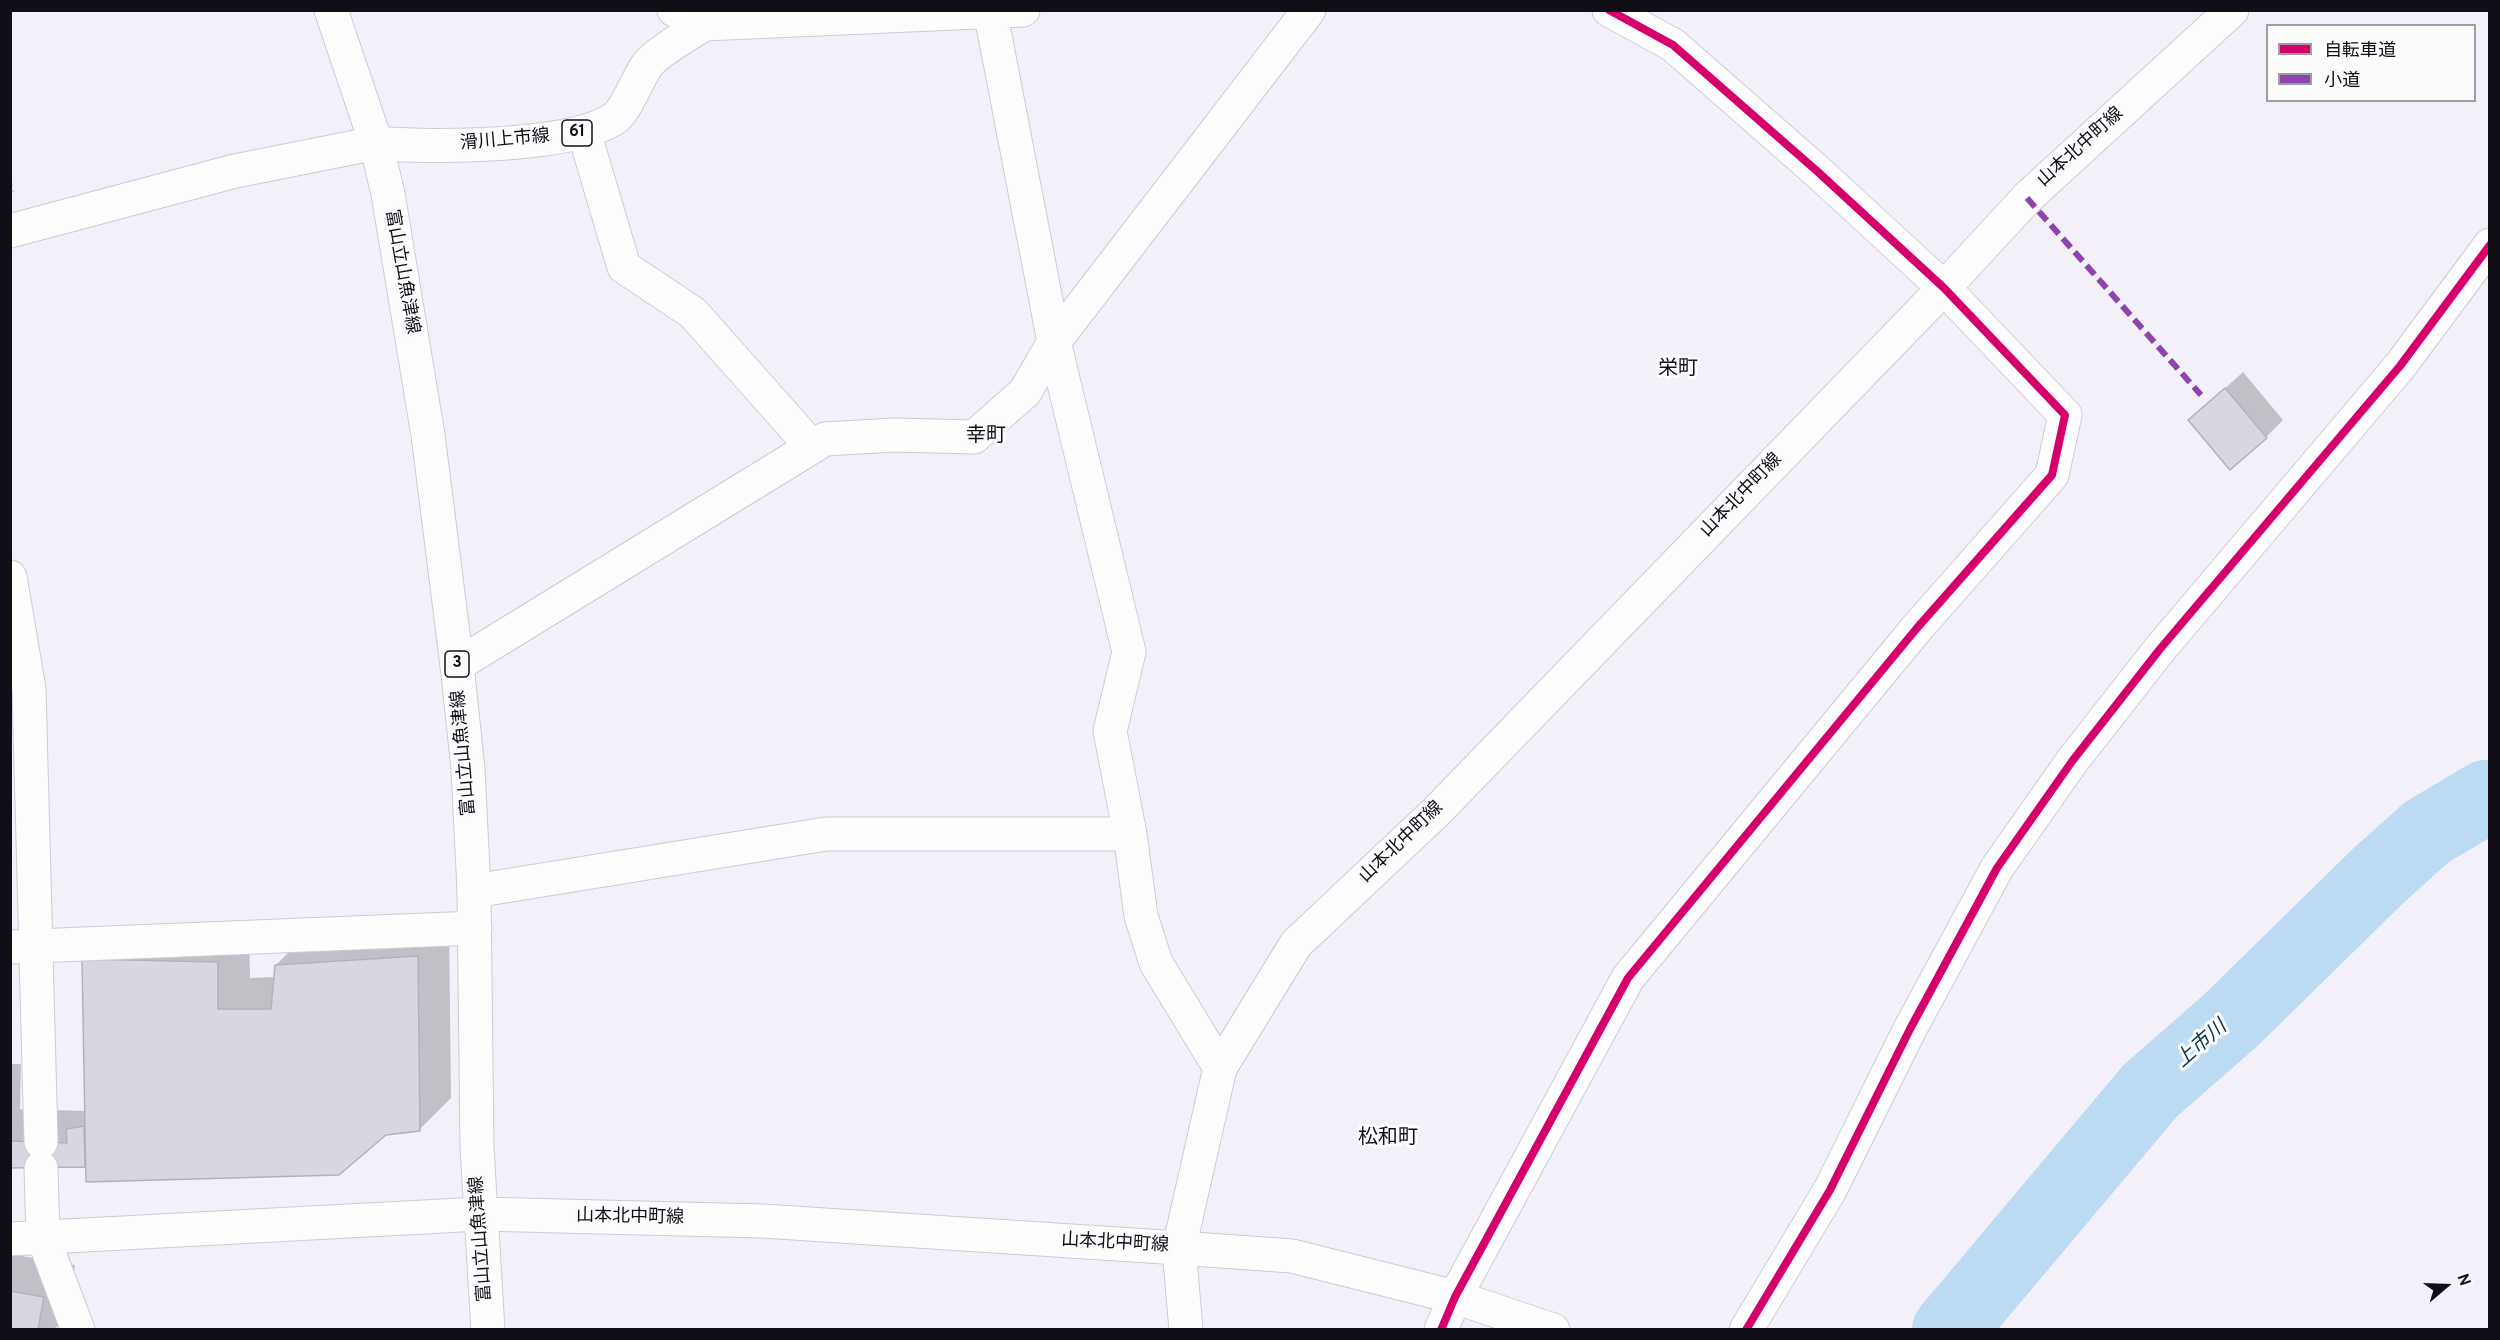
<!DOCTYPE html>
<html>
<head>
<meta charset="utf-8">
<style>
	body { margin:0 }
	#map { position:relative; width:2500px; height:1340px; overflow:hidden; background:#f3f0f9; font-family:Overpass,"Noto Sans JP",sans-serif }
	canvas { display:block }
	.frame { position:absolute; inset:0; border:12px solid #110e18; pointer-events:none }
	.legend { position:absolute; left:2266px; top:24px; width:210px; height:78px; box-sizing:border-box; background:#fcfcfc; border:2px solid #9e9da1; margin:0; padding:8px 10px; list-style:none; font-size:18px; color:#110e18 }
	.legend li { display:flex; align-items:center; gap:12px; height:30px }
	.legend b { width:30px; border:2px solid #9e9da1 }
	.north { position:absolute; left:2416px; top:1256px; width:60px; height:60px; -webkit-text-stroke:4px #fcfcfc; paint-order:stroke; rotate:71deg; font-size:16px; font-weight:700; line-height:24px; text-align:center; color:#110e18 }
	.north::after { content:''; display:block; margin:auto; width:21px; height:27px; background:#110e18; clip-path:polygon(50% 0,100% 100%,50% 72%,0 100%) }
</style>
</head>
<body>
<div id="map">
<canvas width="2500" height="1340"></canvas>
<div class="frame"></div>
<ul class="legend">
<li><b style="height:8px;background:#d6006c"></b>自転車道</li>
<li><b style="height:8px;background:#8e44ad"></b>小道</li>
</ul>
<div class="north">N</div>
</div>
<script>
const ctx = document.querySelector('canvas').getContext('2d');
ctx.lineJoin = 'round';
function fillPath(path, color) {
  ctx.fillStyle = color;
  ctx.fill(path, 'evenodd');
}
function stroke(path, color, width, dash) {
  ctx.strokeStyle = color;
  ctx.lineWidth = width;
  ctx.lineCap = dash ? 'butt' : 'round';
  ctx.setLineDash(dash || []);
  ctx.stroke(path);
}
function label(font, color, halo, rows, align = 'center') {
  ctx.font = font + ' Overpass,"Noto Sans JP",sans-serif';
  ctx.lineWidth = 6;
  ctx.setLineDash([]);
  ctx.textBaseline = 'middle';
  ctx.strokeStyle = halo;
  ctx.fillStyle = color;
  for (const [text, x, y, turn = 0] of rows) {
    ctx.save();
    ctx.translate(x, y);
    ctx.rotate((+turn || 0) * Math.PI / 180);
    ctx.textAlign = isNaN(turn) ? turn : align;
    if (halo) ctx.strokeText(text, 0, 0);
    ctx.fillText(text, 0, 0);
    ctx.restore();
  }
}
const shadow = new Path2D(`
	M 2243,372 L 2283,420 L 2266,437 L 2190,420 Z
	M 449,924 L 451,1098 L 419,1130 L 87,1165 L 13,1167 L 10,1171 L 10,1064 L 21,1064 L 20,1109 L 86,1111 L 83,959 L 249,930 L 250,978 L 275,977 L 276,965 L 308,933 Z
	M 10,1254 L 75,1265 L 67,1317 L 54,1330 L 10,1330 Z`);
const river = new Path2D(`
	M 1949,1330 L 2150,1091 L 2230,1021 L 2378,876 L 2427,832 L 2486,797 L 2490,798`);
const building = new Path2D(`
	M 2225,388 L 2267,438 L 2230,470 L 2188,420 Z
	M 418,956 L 420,1131 L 386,1135 L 339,1175 L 86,1182 L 82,959 L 218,962 L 218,1009 L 271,1009 L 275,965 Z
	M 84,1126 L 85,1167 L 10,1168 L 10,1141 L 67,1143 L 66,1129 Z
	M 10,1291 L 44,1297 L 38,1330 L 10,1330 Z`);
const path = new Path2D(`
	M 10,183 L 13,192`);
const minor = new Path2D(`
	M 674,10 L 705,24 L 1023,10
	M 990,10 L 1054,342 L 1129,652 L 1110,731 L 1130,834
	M 584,132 L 624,267 L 693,313 L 812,447
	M 10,231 L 235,171 L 376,143
	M 10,577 L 29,689 L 41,1142
	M 457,665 L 825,439 L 895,435 L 974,437 L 1025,392 L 1054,342 L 1309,10
	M 474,891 L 826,834 L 1130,834 L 1141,916 L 1156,963 L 1220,1068
	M 10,947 L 475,928
	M 41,1168 L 43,1237 L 78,1330
	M 10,1239 L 480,1214
	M 1186,1330 L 1179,1248 L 1292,1256 L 1455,1297 L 1553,1330
	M 1441,1330 L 1455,1297 L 1628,978 L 1917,628 L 2052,475 L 2065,415 L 1944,288 L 1818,172 L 1673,45 L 1609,10
	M 1746,1330 L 1830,1190 L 1910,1029 L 1997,868 L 2073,760 L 2160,649 L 2400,366 L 2490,245`);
const major = new Path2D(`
	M 331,10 L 376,143 L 388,194 L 428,435 L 457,665 L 468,769 L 474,891 L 477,1148 L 488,1330
	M 376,143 C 428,148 572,148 615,118 C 627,109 638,77 648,64 C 659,50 711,20 728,10
	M 480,1214 L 763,1221 L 1179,1248 L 1220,1068 L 1296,944 L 1436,812 L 1944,288 L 2027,198 L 2232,10`);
const quiet = new Path2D(`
	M 2027,198 L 2201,395`);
const cycleway = new Path2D(`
	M 1441,1330 L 1455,1297 L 1628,978 L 1917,628 L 2052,475 L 2065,415 L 1944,288 L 1818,172 L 1673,45 L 1609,10
	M 1746,1330 L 1830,1190 L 1910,1029 L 1997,868 L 2073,760 L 2160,649 L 2400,366 L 2490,245`);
const shields = [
	[577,133,30],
	[457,664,24]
];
const shieldNames = [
	["61",577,133],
	["3",457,664]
];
const streetNames = [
	["滑川上市線",505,141,-5],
	["山本北中町線",2081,148,-42],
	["富山立山魚津線",401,272,80],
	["山本北中町線",1742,496,-46],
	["富山立山魚津線",465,753,-95],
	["山本北中町線",1402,843,-44],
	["山本北中町線",630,1218,1],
	["富山立山魚津線",482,1239,-94],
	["山本北中町線",1115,1244,3]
];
const neighbourhoodNames = [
	["栄町",1678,370],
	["幸町",986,437],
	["松和町",1388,1139]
];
const waterNames = [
	["上市川",2202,1045,-41]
];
fillPath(shadow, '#0003');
stroke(river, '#bcdcf3', 74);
fillPath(building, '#d9d5e1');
stroke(building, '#b5b1bb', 1.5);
stroke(minor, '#cecbd5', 35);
stroke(major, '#cecbd5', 35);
stroke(path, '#dbdadd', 4, [4.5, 3]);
stroke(minor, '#fdfdfe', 33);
stroke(major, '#fdfdfe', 33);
stroke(quiet, '#8e44ad', 6, [12, 6]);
stroke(cycleway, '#d6006c', 8);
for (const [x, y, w] of shields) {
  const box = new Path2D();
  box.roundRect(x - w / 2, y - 13, w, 26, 4.5);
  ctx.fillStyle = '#fcfcfc';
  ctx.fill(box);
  stroke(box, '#110e18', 1.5);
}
label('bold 16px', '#110e18', null, shieldNames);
label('18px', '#110e18', '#fcfcfc', streetNames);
label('20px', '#110e18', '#fcfcfc', neighbourhoodNames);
label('italic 20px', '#0b3347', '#fcfcfc', waterNames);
</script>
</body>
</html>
